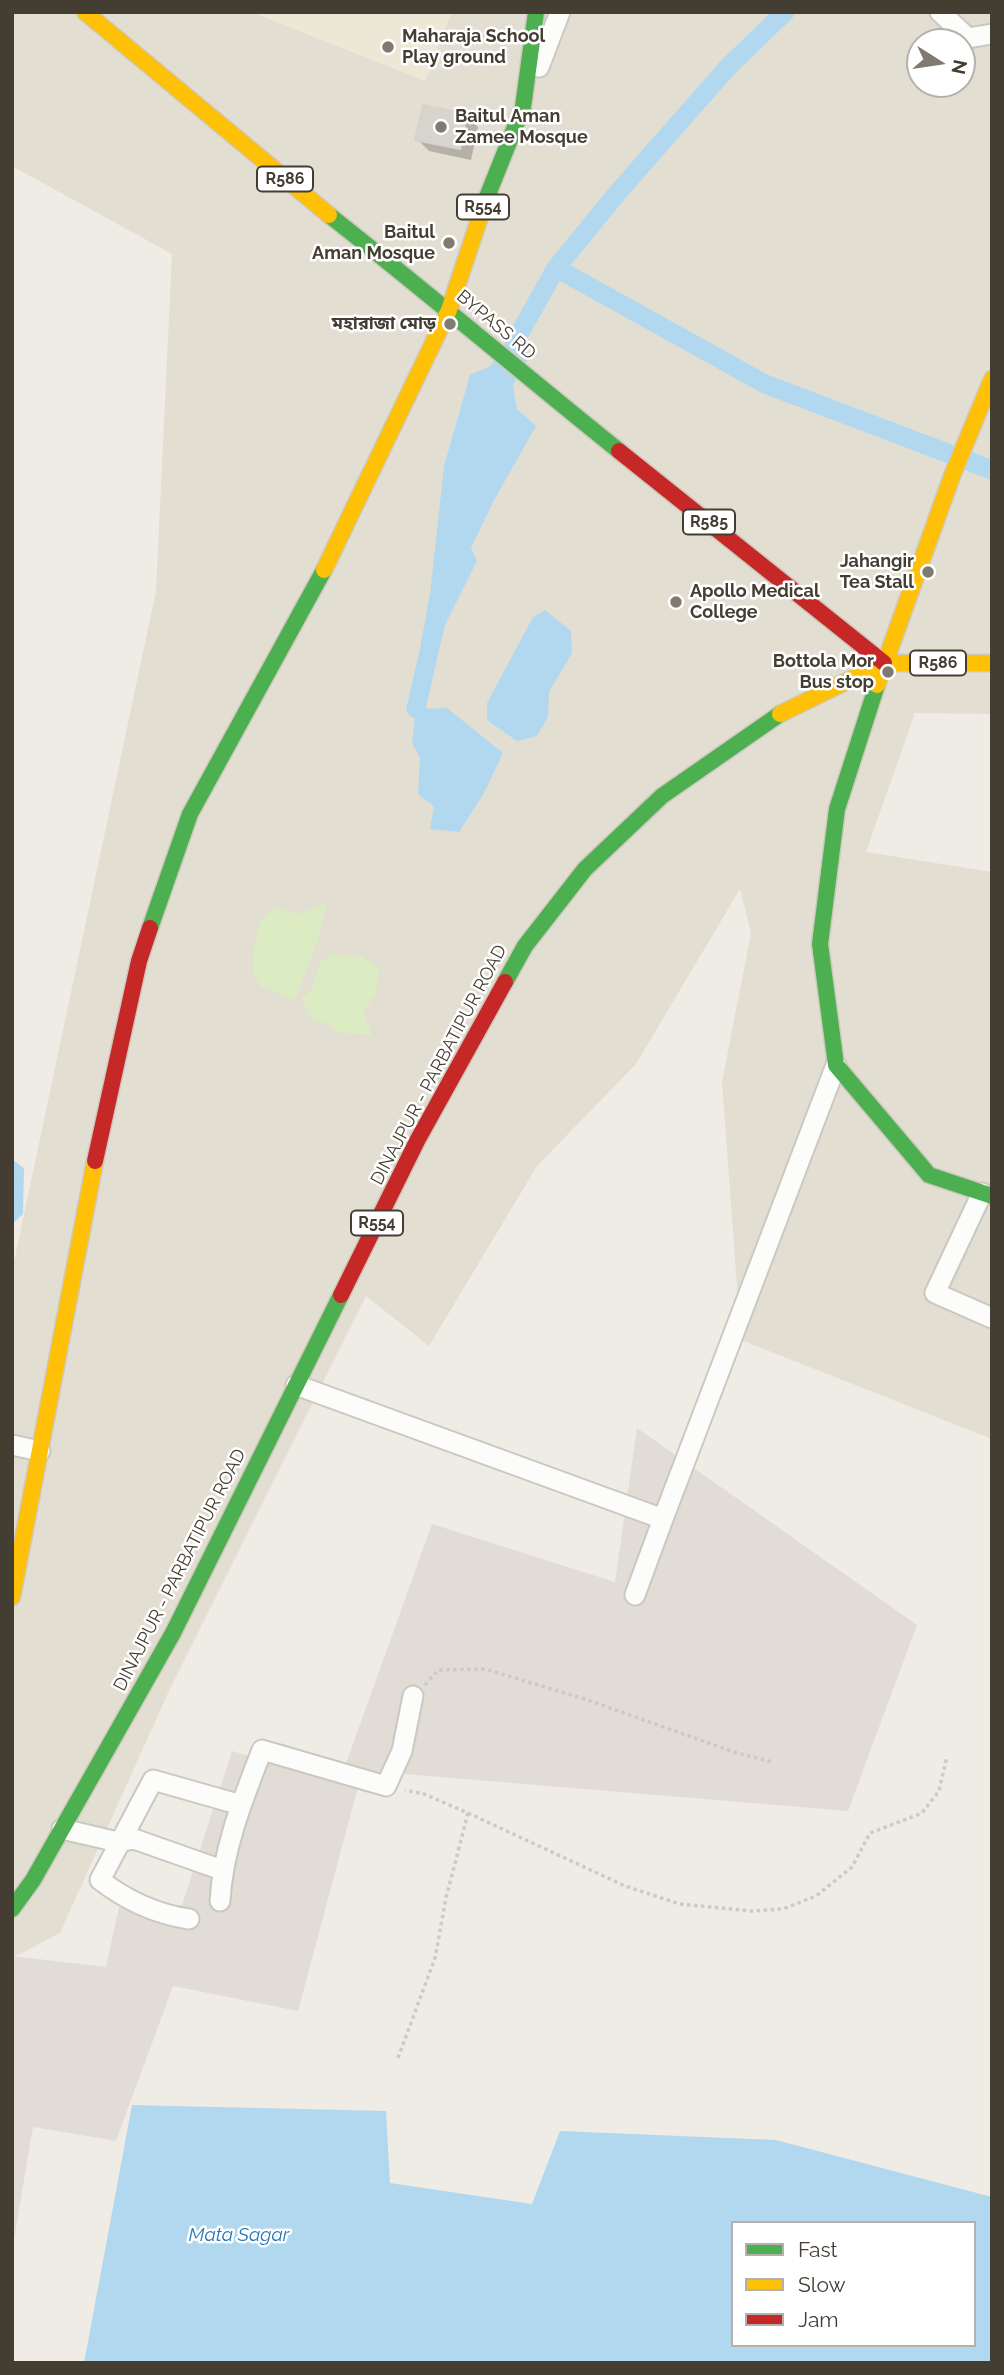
<!DOCTYPE html>
<html>
<head>
<meta charset="utf-8">
<style>
	body { margin:0 }
	#map { position:relative; width:1004px; height:2375px; overflow:hidden; background:#eeece5; font-family:Raleway,sans-serif }
	canvas { display:block }
	.frame { position:absolute; inset:0; border:14px solid #443d32; pointer-events:none }
	.legend { position:absolute; left:731px; top:2221px; width:245px; height:126px; box-sizing:border-box; background:#fff; border:2px solid #b4b1ad; margin:0; padding:9px 12px; list-style:none; font-size:21px; color:#443d32 }
	.legend li { display:flex; align-items:center; gap:14px; height:35px }
	.legend b { width:35px; border:2px solid #b4b1ad }
	.north { position:absolute; left:906px; top:28px; width:70px; height:70px; box-sizing:border-box; background:#fff; border:2px solid #b4b1ad; border-radius:50%; rotate:102deg; font-size:19px; font-weight:700; line-height:28px; text-align:center; color:#443d32 }
	.north::after { content:''; display:block; margin:auto; width:24px; height:32px; background:#807a71; clip-path:polygon(50% 0,100% 100%,50% 72%,0 100%) }
</style>
</head>
<body>
<div id="map">
<canvas width="1004" height="2375"></canvas>
<div class="frame"></div>
<ul class="legend">
<li><b style="height:9px;background:#4caf50"></b>Fast</li>
<li><b style="height:9px;background:#ffc107"></b>Slow</li>
<li><b style="height:9px;background:#c62828"></b>Jam</li>
</ul>
<div class="north">N</div>
</div>
<script>
const ctx = document.querySelector('canvas').getContext('2d');
ctx.lineJoin = 'round';
function fillPath(path, color) {
  ctx.fillStyle = color;
  ctx.fill(path, 'evenodd');
}
function stroke(path, color, width, dash) {
  ctx.strokeStyle = color;
  ctx.lineWidth = width;
  ctx.lineCap = dash ? 'butt' : 'round';
  ctx.setLineDash(dash || []);
  ctx.stroke(path);
}
function label(font, color, halo, rows, align = 'center') {
  ctx.font = font + ' Raleway,"Noto Sans Bengali",sans-serif';
  ctx.lineWidth = 5;
  ctx.setLineDash([]);
  ctx.textBaseline = 'middle';
  ctx.strokeStyle = halo;
  ctx.fillStyle = color;
  for (const [text, x, y, turn = 0] of rows) {
    ctx.save();
    ctx.translate(x, y);
    ctx.rotate((+turn || 0) * Math.PI / 180);
    ctx.textAlign = isNaN(turn) ? turn : align;
    if (halo) ctx.strokeText(text, 0, 0);
    ctx.fillText(text, 0, 0);
    ctx.restore();
  }
}
const residential = new Path2D(`
	M 12,12 L 992,12 L 992,714 L 915,713 L 866,852 L 992,872 L 992,1439 L 741,1340 L 722,1082 L 751,933 L 740,889 L 636,1064 L 537,1166 L 429,1346 L 366,1296 L 168,1693 L 60,1933 L 18,1955 L 12,1956 L 12,1271 L 156,591 L 172,254 L 12,166 ZM 920,42 L 962,42 L 962,84 L 920,84 Z`);
const industrial = new Path2D(`
	M 637,1428 L 917,1625 L 848,1811 L 344,1769 L 432,1524 L 615,1582 Z
	M 232,1751 L 358,1787 L 298,2011 L 173,1986 L 116,2141 L 33,2127 L 12,2251 L 12,1956 L 106,1967 L 119,1907 L 182,1905 Z`);
const education = new Path2D(`
	M 251,12 L 452,12 L 425,81 Z`);
const green = new Path2D(`
	M 327,903 L 317,941 L 295,1000 L 260,986 L 253,972 L 254,946 L 261,920 L 275,908 L 298,914 Z
	M 333,954 L 362,957 L 379,968 L 376,993 L 363,1013 L 372,1035 L 336,1032 L 332,1025 L 311,1019 L 302,999 L 311,991 L 320,963 Z`);
const water = new Path2D(`
	M 525,322 L 528,359 L 513,385 L 517,409 L 536,426 L 493,502 L 471,548 L 477,561 L 446,623 L 436,654 L 421,643 L 430,594 L 444,466 L 470,375 L 490,366 Z
	M 545,610 L 571,631 L 572,653 L 549,692 L 548,717 L 537,736 L 517,741 L 487,720 L 487,703 L 533,617 Z
	M 447,708 L 503,753 L 484,793 L 459,832 L 430,829 L 434,806 L 418,794 L 420,758 L 412,743 L 416,709 Z
	M 12,1159 L 24,1168 L 23,1214 L 12,1224 Z
	M 132,2105 L 386,2111 L 390,2183 L 532,2204 L 560,2131 L 776,2140 L 992,2197 L 992,2363 L 84,2363 ZM 733,2223 L 974,2223 L 974,2345 L 733,2345 Z`);
const shadow = new Path2D(`
	M 466,116 L 478,127 L 471,160 L 429,151 L 417,139 Z`);
const canal = new Path2D(`
	M 556,268 L 765,384 L 992,470
	M 514,343 L 556,268 L 619,191 L 728,67 L 785,12
	M 416,709 L 435,625`);
const building = new Path2D(`
	M 423,105 L 467,114 L 460,149 L 415,140 Z`);
const path = new Path2D(`
	M 425,1685 L 438,1670 L 485,1669 L 585,1699 L 734,1752 L 772,1762
	M 468,1813 L 625,1886 L 680,1904 L 752,1911 L 783,1909 L 816,1896 L 852,1867 L 870,1833 L 922,1813 L 939,1791 L 947,1756
	M 398,2058 L 435,1958 L 446,1898 L 468,1813 L 424,1794 L 405,1790`);
const street = new Path2D(`
	M 940,12 L 968,38 L 992,34
	M 539,67 L 560,12
	M 982,1193 L 935,1293 L 992,1318
	M 296,1385 L 663,1519 L 836,1065
	M 12,1445 L 40,1451
	M 635,1595 L 663,1519
	M 62,1829 L 118,1842 L 134,1839 L 222,1870
	M 220,1901 C 223,1848 243,1799 262,1750 L 386,1786 L 402,1751 L 413,1696
	M 189,1919 C 155,1914 126,1900 100,1880 L 153,1780 L 241,1805`);
const fast = new Path2D(`
	M 485,202 L 523,107 L 536,12
	M 329,215 C 427,292 522,373 619,451
	M 877,685 L 837,809 L 820,944 L 836,1065 L 929,1175 L 992,1196
	M 150,928 L 190,814 L 324,570
	M 505,982 L 525,946 L 585,869 L 662,796 L 780,714
	M 12,1909 L 33,1880 L 173,1633 L 341,1295`);
const slow = new Path2D(`
	M 85,12 L 329,215
	M 324,570 L 449,310 L 485,202
	M 877,685 L 952,476 L 992,379
	M 780,714 L 884,663 L 992,663
	M 12,1597 L 95,1161`);
const jam = new Path2D(`
	M 619,451 L 884,663
	M 95,1161 L 139,961 L 150,928
	M 341,1295 L 417,1141 L 505,982`);
const markers = [
	[388,47,7,"#807a71"],
	[441,127,7,"#807a71"],
	[449,243,7,"#807a71"],
	[450,324,7,"#807a71"],
	[928,572,7,"#807a71"],
	[676,602,7,"#807a71"],
	[888,672,7,"#807a71"]
];
const shields = [
	[285,179,56],
	[483,207,52],
	[709,522,52],
	[938,663,56],
	[377,1223,52]
];
const shieldNames = [
	["R586",285,179],
	["R554",483,207],
	["R585",709,522],
	["R586",938,663],
	["R554",377,1223]
];
const poiNames = [
	["Maharaja School",402,37,"left"],
	["Play ground",402,58,"left"],
	["Baitul Aman",455,117,"left"],
	["Zamee Mosque",455,138,"left"],
	["Baitul",435,233],
	["Aman Mosque",435,254],
	["মহারাজা মোড়",436,324],
	["Jahangir",914,562],
	["Tea Stall",914,583],
	["Apollo Medical",690,592,"left"],
	["College",690,613,"left"],
	["Bottola Mor",874,662],
	["Bus stop",874,683]
];
const streetNames = [
	["BYPASS RD",496,325,40],
	["DINAJPUR - PARBATIPUR ROAD",439,1065,-62],
	["DINAJPUR - PARBATIPUR ROAD",180,1570,-63]
];
const waterNames = [
	["Mata Sagar",239,2235]
];
fillPath(residential, '#e3ded2');
fillPath(industrial, '#e1ddd6');
fillPath(education, '#ede7d6');
fillPath(green, '#dbebc2');
fillPath(water, '#b2d8f0');
fillPath(shadow, '#0003');
stroke(canal, '#b2d8f0', 19);
fillPath(building, '#d7d4ce');
stroke(building, '#d6d3cb', 2);
stroke(street, '#cac8c1', 23);
stroke(fast, '#cec9bc', 19);
stroke(slow, '#cec9bc', 19);
stroke(jam, '#cec9bc', 19);
stroke(path, '#cdcac5', 3.5, [3.5, 3.5]);
stroke(street, '#fcfcfb', 19);
stroke(fast, '#4caf50', 16);
stroke(slow, '#ffc107', 16);
stroke(jam, '#c62828', 16);
for (const [x, y, r, color] of markers) {
  const dot = new Path2D();
  dot.arc(x, y, r, 0, 2 * Math.PI);
  ctx.fillStyle = color;
  ctx.fill(dot);
  stroke(dot, '#fff', 2.5);
}
for (const [x, y, w] of shields) {
  const box = new Path2D();
  box.roundRect(x - w / 2, y - 12.5, w, 25, 5);
  ctx.fillStyle = '#fff';
  ctx.fill(box);
  stroke(box, '#443d32', 2);
}
label('bold 16px', '#443d32', null, shieldNames);
label('bold 18px', '#443d32', '#fff', poiNames, 'right');
label('18px', '#443d32', '#fff', streetNames);
label('italic 19px', '#2578b6', '#fff', waterNames);
</script>
</body>
</html>
